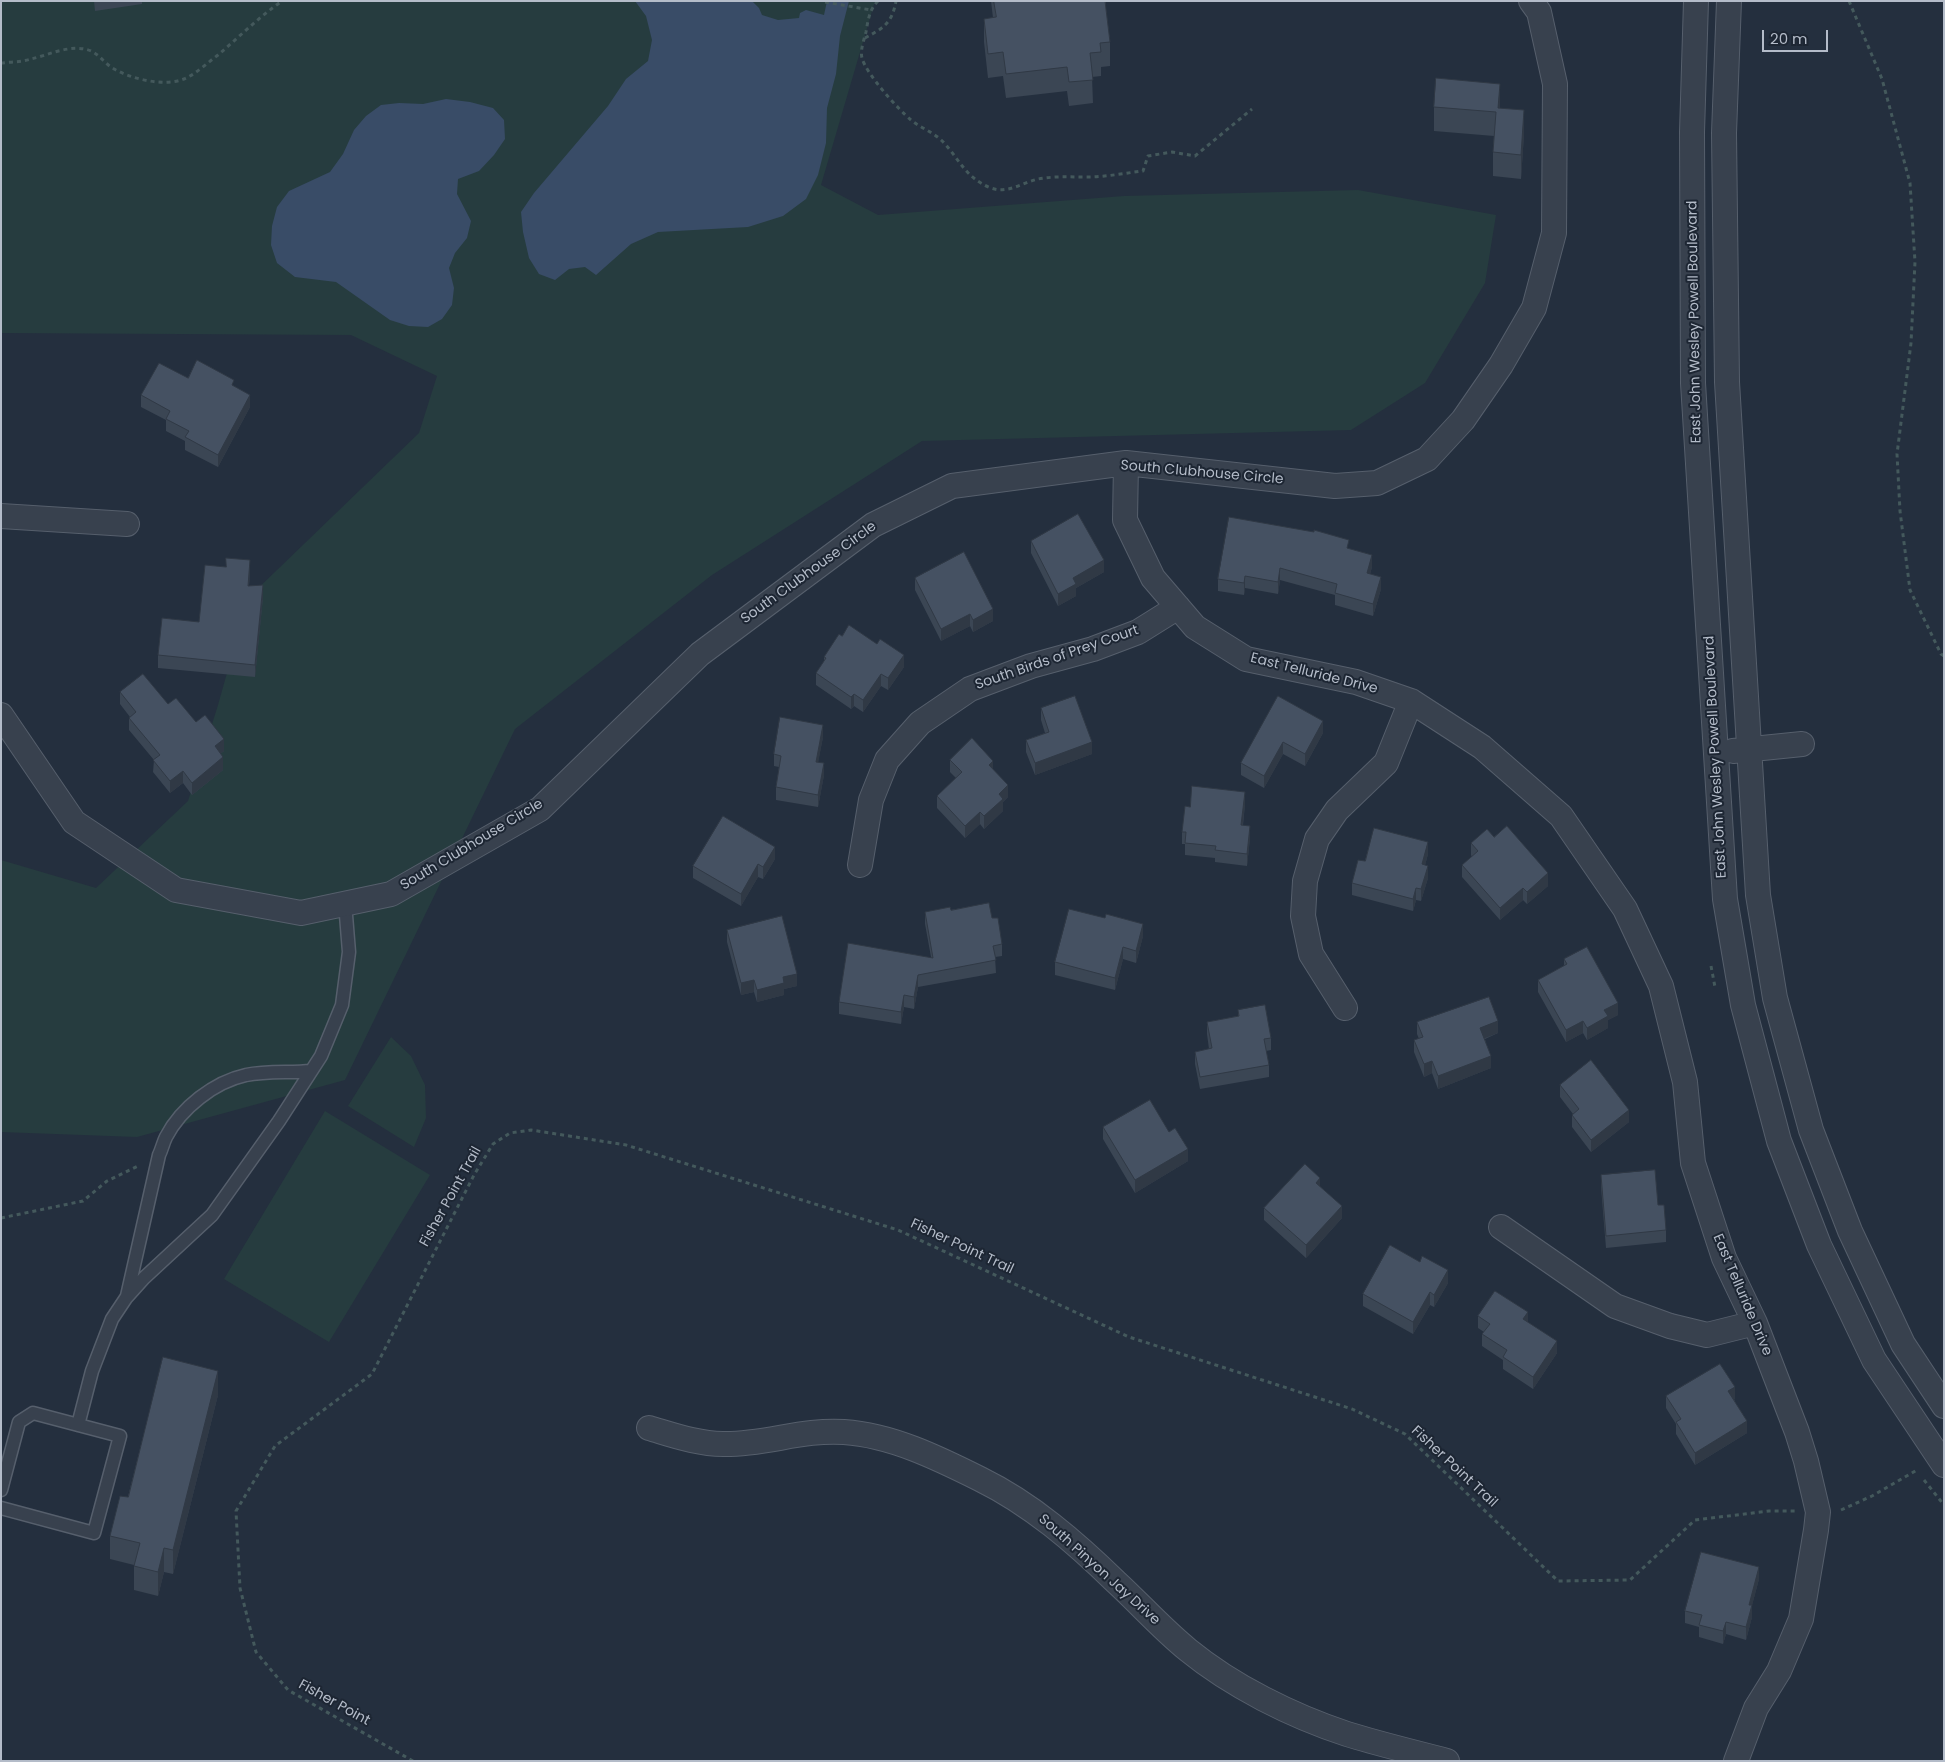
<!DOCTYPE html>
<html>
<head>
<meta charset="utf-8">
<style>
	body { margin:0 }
	#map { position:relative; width:1945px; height:1762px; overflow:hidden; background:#242f3e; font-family:Poppins,sans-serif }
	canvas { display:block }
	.frame { position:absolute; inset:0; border:2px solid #b4bcc9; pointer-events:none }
	.scale { position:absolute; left:1762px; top:30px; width:66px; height:22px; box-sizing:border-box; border:2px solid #b4bcc9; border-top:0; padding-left:6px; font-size:15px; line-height:18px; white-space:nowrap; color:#b4bcc9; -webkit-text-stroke:4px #1d2633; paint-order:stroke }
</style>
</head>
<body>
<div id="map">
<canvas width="1945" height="1762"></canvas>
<div class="frame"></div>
<div class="scale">20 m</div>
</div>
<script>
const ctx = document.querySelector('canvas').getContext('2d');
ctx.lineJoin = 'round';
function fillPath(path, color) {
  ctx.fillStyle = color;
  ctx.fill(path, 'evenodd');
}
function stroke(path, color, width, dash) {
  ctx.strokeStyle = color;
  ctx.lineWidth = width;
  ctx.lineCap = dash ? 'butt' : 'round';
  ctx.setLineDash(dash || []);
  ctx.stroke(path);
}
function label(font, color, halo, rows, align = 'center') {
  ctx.font = font + ' Poppins,sans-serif';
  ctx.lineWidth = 4;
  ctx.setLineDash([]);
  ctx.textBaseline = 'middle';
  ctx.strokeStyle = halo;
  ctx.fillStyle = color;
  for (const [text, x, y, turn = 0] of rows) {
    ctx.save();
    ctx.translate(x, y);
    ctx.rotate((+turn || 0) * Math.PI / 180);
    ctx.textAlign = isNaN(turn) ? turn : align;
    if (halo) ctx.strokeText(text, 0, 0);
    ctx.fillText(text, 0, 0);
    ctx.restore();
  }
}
const green = new Path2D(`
	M 1,1 L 875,1 L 821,185 L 878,215 L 1124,196 L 1358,190 L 1496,215 L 1485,283 L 1425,383 L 1351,430 L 922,441 L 712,575 L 515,729 L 345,1080 L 137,1137 L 1,1132 L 1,860 L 96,888 L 188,801 L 218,705 L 248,598 L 419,433 L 437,376 L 351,335 L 1,333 Z
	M 391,1037 L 411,1056 L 425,1085 L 426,1118 L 414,1147 L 348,1106 Z
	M 325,1111 L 430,1175 L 329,1342 L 224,1279 Z`);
const water = new Path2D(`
	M 635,1 L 752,1 L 759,8 L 762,15 L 778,20 L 799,18 L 800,13 L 806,10 L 824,15 L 827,1 L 849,1 L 840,36 L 836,74 L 827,108 L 826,143 L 818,175 L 806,199 L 783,216 L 748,227 L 658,232 L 631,244 L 596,275 L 585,267 L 569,269 L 555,280 L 539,274 L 529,258 L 523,232 L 521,212 L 534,193 L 608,106 L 626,79 L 648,61 L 652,40 L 646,16 Z
	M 446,99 L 470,102 L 493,108 L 504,120 L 505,139 L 494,155 L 479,171 L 458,179 L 457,194 L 471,221 L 467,238 L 455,253 L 449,268 L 454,288 L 452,305 L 442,319 L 428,327 L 409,326 L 390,320 L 336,282 L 295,277 L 277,263 L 271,245 L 272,226 L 277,207 L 289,191 L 330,172 L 343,154 L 354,130 L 366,116 L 381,105 L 399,103 L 423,104 Z`);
const path = new Path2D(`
	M 878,1 C 869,10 868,21 866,32 C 864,40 860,50 862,58 C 866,74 899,110 911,120 C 922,129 936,133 945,144 C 961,162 966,178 991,188 C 1007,194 1022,183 1038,179 C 1054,176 1070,177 1087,177 C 1106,177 1125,173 1143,171 L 1148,156 L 1172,152 L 1195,156 L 1252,109
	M 1849,1 L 1882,79 L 1910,183 L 1915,262 L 1911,343 L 1897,454 L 1900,511 L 1910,590 L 1941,654 L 1944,656
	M 825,2 L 871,10
	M 865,38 C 883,28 892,24 896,1
	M 1,63 C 11,62 22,62 31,59 C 49,55 72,43 91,51 C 100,55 105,64 114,69 C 132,79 164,87 184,79 C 196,74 207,63 218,55 C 239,37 259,17 282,1
	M 1711,966 L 1715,987
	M 1,1218 L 83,1201 L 107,1181 L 138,1166
	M 1924,1480 L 1944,1505
	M 1841,1510 L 1872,1496 L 1917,1470
	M 413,1761 L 288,1690 L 256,1652 L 240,1588 L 236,1511 L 275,1446 L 372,1374 L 474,1175 L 493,1144 L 510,1133 L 531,1130 L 626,1145 L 898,1230 L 1129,1337 L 1352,1409 L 1405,1434 L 1558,1581 L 1630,1580 L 1695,1520 L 1769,1511 L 1795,1511`);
const service = new Path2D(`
	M 127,1296 L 159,1155 C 162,1149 163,1143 166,1137 C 181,1108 214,1082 246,1075 C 267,1071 290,1073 311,1071
	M 78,1425 L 92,1371 L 112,1319 L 126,1298 L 144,1278 L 212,1215 L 279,1121 L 321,1056 L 342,1005 L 349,952 L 345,903
	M 1,1490 L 19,1422 L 33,1413 L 120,1436 L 94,1533 L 1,1508`);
const minor = new Path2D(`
	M 1696,1 L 1692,132 L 1693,383 L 1725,899 L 1743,1005 L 1779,1141 L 1819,1245 L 1874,1360 L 1944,1465
	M 1729,1 L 1724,133 L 1727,382 L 1758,895 L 1775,998 L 1811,1130 L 1850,1231 L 1903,1344 L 1944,1406
	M 1126,463 L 1125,520 L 1153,578 L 1195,627 L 1246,659 L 1356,682 L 1411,701 L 1482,747 L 1561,816 L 1625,909 L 1661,986 L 1685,1082 L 1693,1163 L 1724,1258 L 1755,1323 L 1797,1432 L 1806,1461 L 1818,1512 L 1816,1530 L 1801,1619 L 1779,1671 L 1756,1708 L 1736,1761
	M 1,516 L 127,524
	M 1,715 L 74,822 L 176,890 L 301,913 L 391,894 L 540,809 L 700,654 L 873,525 L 952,486 L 1126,463 L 1335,486 L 1377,483 L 1427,459 L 1463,420 L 1501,365 L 1534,308 L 1554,233 L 1555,84 L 1539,12 L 1531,1
	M 1733,751 L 1802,744
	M 860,865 L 871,800 L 887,760 L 920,723 L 970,689 L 1031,666 L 1093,649 L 1138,632 L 1178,607
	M 1345,1008 L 1311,954 L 1303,916 L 1305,881 L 1317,839 L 1337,810 L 1386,763 L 1411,701
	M 1501,1227 L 1615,1306 L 1670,1326 L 1707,1335 L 1755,1323
	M 649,1428 C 673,1435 698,1444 723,1444 C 764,1445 803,1429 844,1432 C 891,1435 938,1458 980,1479 C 1031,1504 1075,1542 1116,1582 C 1140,1604 1162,1629 1188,1650 C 1232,1686 1292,1716 1347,1734 C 1379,1744 1413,1752 1447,1761`);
const wall = new Path2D(`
	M 94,1 L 142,1 L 142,4 L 95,11 Z
	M 991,1 L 1106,1 L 1106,11 L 1110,42 L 1110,66 L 1101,67 L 1101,76 L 1092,77 L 1093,103 L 1069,106 L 1067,91 L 1006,98 L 1003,76 L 988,78 L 984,42 L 984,19 L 993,18 Z
	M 1434,107 L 1500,108 L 1524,134 L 1521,179 L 1493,176 L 1493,152 L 1494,136 L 1434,131 Z
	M 188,378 L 234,387 L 250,407 L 218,467 L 185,450 L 185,441 L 166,431 L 166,420 L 141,407 L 141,395 Z
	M 1031,541 L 1104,572 L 1076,588 L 1076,596 L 1058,606 L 1031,553 Z
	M 1349,549 L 1372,567 L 1370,574 L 1381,589 L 1373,616 L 1335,605 L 1335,595 L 1280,580 L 1278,594 L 1245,588 L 1244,595 L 1218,591 L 1218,579 Z
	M 250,572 L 249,586 L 263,597 L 255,677 L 158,668 L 158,655 L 199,622 Z
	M 915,578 L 993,621 L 973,632 L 970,626 L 941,641 L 915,590 Z
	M 842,636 L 904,667 L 888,690 L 881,686 L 863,712 L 854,706 L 851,709 L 816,685 L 816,673 L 824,663 L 824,657 Z
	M 120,692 L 168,704 L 196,722 L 224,751 L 220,754 L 223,770 L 192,795 L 183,783 L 170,793 L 153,772 L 154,760 L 129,730 L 129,718 L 130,717 L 120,704 Z
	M 1278,696 L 1323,733 L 1305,766 L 1283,754 L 1264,788 L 1241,775 L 1241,763 Z
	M 1041,708 L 1092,754 L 1035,775 L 1026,752 L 1026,740 L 1045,733 L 1041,720 Z
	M 823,737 L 818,762 L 824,775 L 818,807 L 776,800 L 776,787 L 779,767 L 774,766 L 774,754 Z
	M 950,760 L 993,770 L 1008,797 L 1003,802 L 1003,811 L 984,829 L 980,824 L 965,838 L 937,808 L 937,796 L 956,778 L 950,772 Z
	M 1245,804 L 1243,825 L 1250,838 L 1247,866 L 1215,862 L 1215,858 L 1185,855 L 1185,844 L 1182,844 L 1182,832 L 1190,807 Z
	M 1494,837 L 1548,886 L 1527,904 L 1523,900 L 1500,920 L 1462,877 L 1462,865 L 1472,857 L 1471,855 L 1471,843 Z
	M 1428,854 L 1425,865 L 1428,878 L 1421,901 L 1416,900 L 1413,911 L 1352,895 L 1352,883 L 1365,861 Z
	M 775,859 L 763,879 L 758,877 L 741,906 L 693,878 L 693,866 Z
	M 951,910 L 992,918 L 1002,944 L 1002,956 L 995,957 L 996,973 L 918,987 L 914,1009 L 904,1007 L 901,1024 L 839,1014 L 839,1002 L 931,957 L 925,924 L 925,912 Z
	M 727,930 L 797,986 L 784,989 L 784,995 L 757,1002 L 754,992 L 741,995 L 727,942 Z
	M 1143,936 L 1136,963 L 1123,959 L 1115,990 L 1055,975 L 1055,962 Z
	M 1564,959 L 1618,1015 L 1608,1020 L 1608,1028 L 1587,1040 L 1583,1033 L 1566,1042 L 1538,992 L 1538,980 L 1564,966 Z
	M 1238,1010 L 1271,1038 L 1271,1050 L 1266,1051 L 1269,1065 L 1269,1077 L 1200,1089 L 1195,1064 L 1195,1052 L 1209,1049 L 1207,1034 L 1207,1022 L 1238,1016 Z
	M 1417,1022 L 1498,1033 L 1485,1039 L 1491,1068 L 1438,1089 L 1432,1073 L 1424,1077 L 1414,1052 L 1414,1040 L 1419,1039 L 1417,1034 Z
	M 1560,1085 L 1629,1122 L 1591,1152 L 1572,1127 L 1572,1115 L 1573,1114 L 1560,1097 Z
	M 1103,1127 L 1169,1132 L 1188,1161 L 1135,1193 L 1103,1139 Z
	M 1601,1175 L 1658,1205 L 1666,1230 L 1666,1242 L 1606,1248 L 1601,1187 Z
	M 1320,1187 L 1342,1218 L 1306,1258 L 1264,1220 L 1264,1208 Z
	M 1448,1283 L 1434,1307 L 1430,1305 L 1413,1334 L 1363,1306 L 1363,1294 Z
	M 1478,1316 L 1528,1322 L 1557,1353 L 1533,1389 L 1503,1369 L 1503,1360 L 1482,1346 L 1482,1334 L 1484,1332 L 1478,1328 Z
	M 218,1395 L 173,1574 L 164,1572 L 158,1596 L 134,1590 L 134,1565 L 110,1559 L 110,1536 L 128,1497 Z
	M 1666,1396 L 1735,1399 L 1734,1399 L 1747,1433 L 1695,1465 L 1676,1434 L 1676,1424 L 1666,1408 Z
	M 1759,1579 L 1752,1605 L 1752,1617 L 1746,1640 L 1726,1634 L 1723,1644 L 1699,1637 L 1699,1627 L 1685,1623 L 1685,1611 Z`);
const shadedWall = new Path2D(`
	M 1500,84 L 1500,108 L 1498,108 Z
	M 1524,110 L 1524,134 L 1521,179 L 1521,155 Z
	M 250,395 L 250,407 L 218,467 L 218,455 Z
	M 1372,555 L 1372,567 L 1367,585 L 1367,573 Z
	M 250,560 L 250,572 L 248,598 L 248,586 Z
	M 1104,560 L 1104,572 L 1076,588 L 1076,596 L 1058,606 L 1058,594 L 1073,578 Z
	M 1280,568 L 1280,580 L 1278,594 L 1278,582 Z
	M 1245,576 L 1245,588 L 1244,595 L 1244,583 Z
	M 1381,577 L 1381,589 L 1373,616 L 1373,604 Z
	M 263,585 L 263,597 L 255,677 L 255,665 Z
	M 993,609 L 993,621 L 973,632 L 973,620 Z
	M 970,614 L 970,626 L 941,641 L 941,629 Z
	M 904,655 L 904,667 L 888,690 L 888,678 Z
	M 881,674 L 881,686 L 863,712 L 863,700 Z
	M 854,694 L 854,706 L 851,709 L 851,697 Z
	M 1323,721 L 1323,733 L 1305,766 L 1305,754 Z
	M 823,725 L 823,737 L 816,774 L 816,762 Z
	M 224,739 L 224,751 L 215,758 L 215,746 Z
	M 1092,742 L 1092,754 L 1035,775 L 1035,763 Z
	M 1283,742 L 1283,754 L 1264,788 L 1264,776 Z
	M 223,757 L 223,770 L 192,795 L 192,783 Z
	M 993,761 L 993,773 L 989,765 Z
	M 824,763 L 824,775 L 818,807 L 818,795 Z
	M 183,771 L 183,783 L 170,793 L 170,781 Z
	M 1008,785 L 1008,797 L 1003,802 L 1003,811 L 984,829 L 984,816 L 999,794 Z
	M 1245,792 L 1245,804 L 1241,837 L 1241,825 Z
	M 980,812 L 980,824 L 965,838 L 965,826 Z
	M 1250,826 L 1250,838 L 1247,866 L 1247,854 Z
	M 1428,842 L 1428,854 L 1422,877 L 1422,864 Z
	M 775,847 L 775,859 L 763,879 L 763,867 Z
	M 758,864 L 758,877 L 741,906 L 741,894 Z
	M 1428,866 L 1428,878 L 1421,901 L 1421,889 Z
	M 1548,873 L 1548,886 L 1527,904 L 1527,892 Z
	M 1416,888 L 1416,900 L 1413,911 L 1413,899 Z
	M 1523,888 L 1523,900 L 1500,920 L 1500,908 Z
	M 1143,924 L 1143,936 L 1136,963 L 1136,951 Z
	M 1123,947 L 1123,959 L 1115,990 L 1115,978 Z
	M 797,974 L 797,986 L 784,989 L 784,995 L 757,1002 L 757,990 L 783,977 Z
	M 918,975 L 918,987 L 914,1009 L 914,997 Z
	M 754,980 L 754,992 L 741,995 L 741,983 Z
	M 904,995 L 904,1007 L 901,1024 L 901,1012 Z
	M 1618,1003 L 1618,1015 L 1608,1020 L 1608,1028 L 1587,1040 L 1587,1028 L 1604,1010 Z
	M 1498,1021 L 1498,1033 L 1480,1040 L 1480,1028 Z
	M 1583,1021 L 1583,1033 L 1566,1042 L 1566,1030 Z
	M 1491,1056 L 1491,1068 L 1438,1089 L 1438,1076 Z
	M 1432,1061 L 1432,1073 L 1424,1077 L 1424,1064 Z
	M 1629,1110 L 1629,1122 L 1591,1152 L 1591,1140 Z
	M 1188,1149 L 1188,1161 L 1135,1193 L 1135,1180 Z
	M 1320,1178 L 1320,1190 L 1316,1183 Z
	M 1342,1206 L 1342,1218 L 1306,1258 L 1306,1245 Z
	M 1448,1270 L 1448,1283 L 1434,1307 L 1434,1295 Z
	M 1430,1292 L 1430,1305 L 1413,1334 L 1413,1322 Z
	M 1528,1312 L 1528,1324 L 1523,1319 Z
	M 1557,1341 L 1557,1353 L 1533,1389 L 1533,1377 Z
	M 218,1371 L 218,1395 L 173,1574 L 173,1550 Z
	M 1735,1387 L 1735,1399 L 1728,1403 L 1728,1391 Z
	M 1747,1421 L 1747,1433 L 1695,1465 L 1695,1453 Z
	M 164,1548 L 164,1572 L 158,1596 L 158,1572 Z
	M 1759,1567 L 1759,1579 L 1749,1617 L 1749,1605 Z
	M 1752,1605 L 1752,1617 L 1746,1640 L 1746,1627 Z
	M 1726,1622 L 1726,1634 L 1723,1644 L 1723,1631 Z`);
const building = new Path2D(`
	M 994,1 L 1105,1 L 1110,42 L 1100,43 L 1101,52 L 1090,53 L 1093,80 L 1069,82 L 1067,67 L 1006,74 L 1003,52 L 988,54 L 984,19 L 996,17 Z
	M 1436,78 L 1500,84 L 1498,108 L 1524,110 L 1521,155 L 1493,152 L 1496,112 L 1434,107 Z
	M 197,360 L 234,380 L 232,385 L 250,395 L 218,455 L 185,437 L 189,431 L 166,419 L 170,411 L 141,395 L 159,363 L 188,378 Z
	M 1078,514 L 1104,560 L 1073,578 L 1076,584 L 1058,594 L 1031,541 Z
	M 1229,517 L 1314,532 L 1314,530 L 1349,540 L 1347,548 L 1372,555 L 1367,573 L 1381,577 L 1373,604 L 1335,593 L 1337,584 L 1280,568 L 1278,582 L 1245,576 L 1244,583 L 1218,579 Z
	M 964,552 L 993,609 L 973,620 L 970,614 L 941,629 L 915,578 Z
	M 226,558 L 250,560 L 248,586 L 263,585 L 255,665 L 158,655 L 162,618 L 199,622 L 205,565 L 226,567 Z
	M 849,625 L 877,644 L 880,639 L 904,655 L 888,678 L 881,674 L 863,700 L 854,694 L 851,697 L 816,673 L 826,658 L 824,657 L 839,634 L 842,636 Z
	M 143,674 L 168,704 L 176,698 L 196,722 L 205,715 L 224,739 L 215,746 L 223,757 L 192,783 L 183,771 L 170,781 L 153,760 L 160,755 L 129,718 L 136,712 L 120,692 Z
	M 1075,696 L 1092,742 L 1035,763 L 1026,740 L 1049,732 L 1041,708 Z
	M 1278,696 L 1323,721 L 1305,754 L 1283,742 L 1264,776 L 1241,763 Z
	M 780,717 L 823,725 L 816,762 L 824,763 L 818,795 L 776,787 L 781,756 L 774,754 Z
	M 972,738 L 993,761 L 989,765 L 1008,785 L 999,794 L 1003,799 L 984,816 L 980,812 L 965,826 L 937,796 L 962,772 L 950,760 Z
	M 1192,786 L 1245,792 L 1241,825 L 1250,826 L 1247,854 L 1215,850 L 1216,846 L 1185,843 L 1186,832 L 1182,832 L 1185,806 L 1190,807 Z
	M 723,816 L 775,847 L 763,867 L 758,864 L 741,894 L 693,866 Z
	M 1507,826 L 1548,873 L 1527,892 L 1523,888 L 1500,908 L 1462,865 L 1478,851 L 1471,843 L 1487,829 L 1494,837 Z
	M 1374,828 L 1428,842 L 1422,864 L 1428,866 L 1421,889 L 1416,888 L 1413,899 L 1352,883 L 1358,860 L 1365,861 Z
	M 989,903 L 992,918 L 998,918 L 1002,944 L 993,946 L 996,960 L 918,975 L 914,997 L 904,995 L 901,1012 L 839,1002 L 848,943 L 933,958 L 925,912 L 950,907 L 951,910 Z
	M 1069,909 L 1105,918 L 1106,914 L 1143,924 L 1136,951 L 1123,947 L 1115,978 L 1055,962 Z
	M 782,916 L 797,974 L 783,977 L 784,983 L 757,990 L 754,980 L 741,983 L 727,930 Z
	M 1587,947 L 1618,1003 L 1604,1010 L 1608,1016 L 1587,1028 L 1583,1021 L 1566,1030 L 1538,980 L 1567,964 L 1564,959 Z
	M 1489,997 L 1498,1021 L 1480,1028 L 1491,1056 L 1438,1076 L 1432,1061 L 1424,1064 L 1414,1040 L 1423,1037 L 1417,1022 Z
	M 1265,1005 L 1271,1038 L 1264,1039 L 1269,1065 L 1200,1077 L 1195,1052 L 1212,1048 L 1207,1022 L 1239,1016 L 1238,1010 Z
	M 1591,1060 L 1629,1110 L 1591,1140 L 1572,1115 L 1579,1109 L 1560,1085 Z
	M 1150,1100 L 1169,1132 L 1175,1128 L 1188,1149 L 1135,1180 L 1103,1127 Z
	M 1305,1164 L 1320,1178 L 1316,1183 L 1342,1206 L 1306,1245 L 1264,1208 Z
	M 1655,1170 L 1658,1205 L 1664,1205 L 1666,1230 L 1606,1236 L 1601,1175 Z
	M 1390,1245 L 1420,1262 L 1422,1256 L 1448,1270 L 1434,1295 L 1430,1292 L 1413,1322 L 1363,1294 Z
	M 1495,1291 L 1528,1312 L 1523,1319 L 1557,1341 L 1533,1377 L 1503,1357 L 1507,1350 L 1482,1334 L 1490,1324 L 1478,1316 Z
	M 163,1357 L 218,1371 L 173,1550 L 164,1548 L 158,1572 L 134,1566 L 140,1543 L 110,1536 L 120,1496 L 128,1497 Z
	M 1720,1364 L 1735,1387 L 1728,1391 L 1747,1421 L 1695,1453 L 1676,1422 L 1681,1419 L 1666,1396 Z
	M 1701,1552 L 1759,1567 L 1749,1605 L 1752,1605 L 1746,1627 L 1726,1622 L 1723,1631 L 1699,1625 L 1702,1615 L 1685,1611 Z`);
const streetNames = [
	["East John Wesley Powell Boulevard",1695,322,-91],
	["South Clubhouse Circle",1202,473,5],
	["South Clubhouse Circle",809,573,-36],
	["South Birds of Prey Court",1057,658,-19],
	["East Telluride Drive",1314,674,14],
	["East John Wesley Powell Boulevard",1716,757,-93],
	["South Clubhouse Circle",472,845,-31],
	["Fisher Point Trail",451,1197,-61],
	["Fisher Point Trail",962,1247,25],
	["East Telluride Drive",1742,1295,67],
	["Fisher Point Trail",1454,1467,43],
	["South Pinyon Jay Drive",1099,1570,42],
	["Fisher Point",334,1703,29]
];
fillPath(green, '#263c3f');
fillPath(water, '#394c67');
stroke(service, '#565f6c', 15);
stroke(minor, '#565f6c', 26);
stroke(path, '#44595c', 3, [4, 4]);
stroke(service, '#38414e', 12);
stroke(minor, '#38414e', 24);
fillPath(wall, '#3b4654');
fillPath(shadedWall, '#303945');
fillPath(building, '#455162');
stroke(building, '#303945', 1);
label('14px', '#b4bcc9', '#1d2633', streetNames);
</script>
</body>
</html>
